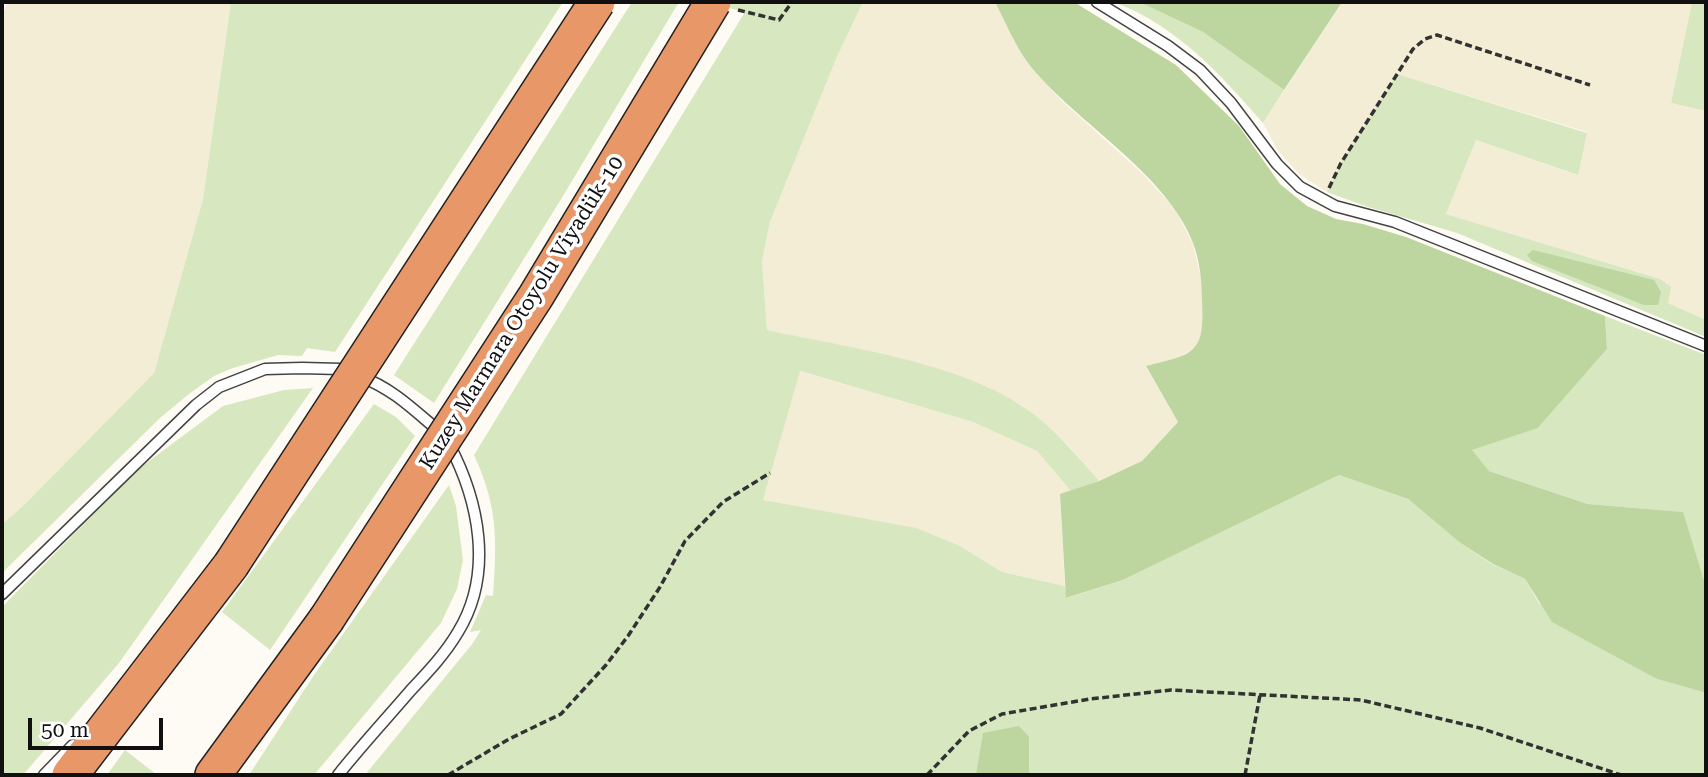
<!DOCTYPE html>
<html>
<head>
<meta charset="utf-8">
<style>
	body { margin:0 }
	#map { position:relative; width:1708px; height:777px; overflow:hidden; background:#fefbf4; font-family:"Roboto Serif",serif }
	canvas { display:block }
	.frame { position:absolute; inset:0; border:4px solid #101010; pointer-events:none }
	.scale { position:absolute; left:28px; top:718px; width:135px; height:32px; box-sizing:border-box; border:4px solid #101010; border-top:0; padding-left:9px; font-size:21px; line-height:24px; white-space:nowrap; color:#101010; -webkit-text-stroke:5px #fff; paint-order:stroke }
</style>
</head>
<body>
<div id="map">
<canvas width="1708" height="777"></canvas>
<div class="frame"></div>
<div class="scale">50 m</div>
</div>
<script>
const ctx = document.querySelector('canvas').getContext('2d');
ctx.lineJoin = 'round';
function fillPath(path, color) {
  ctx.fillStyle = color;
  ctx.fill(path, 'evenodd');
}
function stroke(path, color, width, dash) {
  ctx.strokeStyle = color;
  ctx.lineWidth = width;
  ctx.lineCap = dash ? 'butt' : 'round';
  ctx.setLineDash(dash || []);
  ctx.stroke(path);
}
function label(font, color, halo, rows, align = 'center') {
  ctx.font = font + ' "Roboto Serif",serif';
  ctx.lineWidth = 7;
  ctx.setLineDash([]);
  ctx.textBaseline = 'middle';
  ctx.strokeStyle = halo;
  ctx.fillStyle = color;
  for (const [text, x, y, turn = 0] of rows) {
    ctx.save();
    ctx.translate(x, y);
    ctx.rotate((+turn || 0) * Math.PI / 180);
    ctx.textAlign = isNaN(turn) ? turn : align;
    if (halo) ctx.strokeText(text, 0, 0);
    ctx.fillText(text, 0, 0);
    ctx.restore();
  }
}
const farmland = new Path2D(`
	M 8,2 L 231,2 L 203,199 L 154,373 L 22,507 L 2,524 L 2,26 L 4,11 Z
	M 863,2 L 995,2 L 1030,66 L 1061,100 L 1143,174 L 1175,209 L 1193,244 L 1202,282 L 1204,331 L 1196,348 L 1174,359 L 1146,367 L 1178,422 L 1142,461 L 1099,481 L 1069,446 L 1023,406 L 981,384 L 913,362 L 767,330 L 762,261 L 770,222 L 836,59 Z
	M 1342,2 L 1692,2 L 1671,103 L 1706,111 L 1706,320 L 1668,303 L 1660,279 L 1446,214 L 1476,140 L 1577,175 L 1587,132 L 1397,74 L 1341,163 L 1327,192 L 1299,174 L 1278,151 L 1263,123 Z
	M 799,371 L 973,422 L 1037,451 L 1071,491 L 1060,495 L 1065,586 L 1002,572 L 960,546 L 763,500 Z`);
const green = new Path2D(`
	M 231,2 L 563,2 L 335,352 L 307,348 L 302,356 L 278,355 L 233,368 L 214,376 L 189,394 L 160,418 L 2,573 L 2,524 L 22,507 L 154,373 L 203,199 Z
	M 632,2 L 679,2 L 560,201 L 434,403 L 394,375 Z
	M 704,2 L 863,2 L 836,59 L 770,222 L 762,261 L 767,330 C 844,347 957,362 1022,406 C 1052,426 1076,454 1099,481 L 1071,491 L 1037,451 L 973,422 L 800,371 L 763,500 L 916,528 L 960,546 L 1002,572 L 1065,586 L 1067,598 L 1123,580 L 1339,475 L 1408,499 L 1459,542 L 1492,564 L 1525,579 L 1539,603 L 1657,679 L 1706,693 L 1706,775 L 365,775 L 473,643 L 481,630 L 470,632 L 486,595 L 493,596 C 497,540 498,507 474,455 L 745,12 Z
	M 1114,2 L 1139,2 L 1203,32 L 1284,90 L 1263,123 C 1219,73 1177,26 1114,2 Z
	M 1692,2 L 1706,2 L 1706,111 L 1671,103 Z
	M 1397,74 L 1587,133 L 1578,175 L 1476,140 L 1446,214 L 1660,279 L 1671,287 L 1668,303 L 1706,320 L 1706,337 L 1457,233 L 1365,206 L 1327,192 L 1341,163 Z
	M 1605,316 L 1706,355 L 1706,587 L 1682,512 L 1588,504 L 1489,471 L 1471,450 L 1538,428 L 1607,349 Z
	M 313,388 L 119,663 L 23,775 L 2,775 L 2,607 L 137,470 L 223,406 L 284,390 Z
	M 374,404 L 396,417 L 415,436 L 270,650 L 222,612 Z
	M 449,485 L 456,506 L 463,560 L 457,589 L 441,623 L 314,775 L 249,775 L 314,675 Z
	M 125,750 L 157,775 L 107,775 Z`);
const forest = new Path2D(`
	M 995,2 L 1074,2 L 1176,65 L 1239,126 L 1280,184 L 1307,206 L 1336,219 L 1363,224 L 1406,237 L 1605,316 L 1607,349 L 1538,428 L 1472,450 L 1489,471 L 1588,504 L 1683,512 L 1706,587 L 1706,693 L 1657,679 L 1552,622 L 1525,579 L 1493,564 L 1459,542 L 1408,499 L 1339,475 L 1123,580 L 1066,598 L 1060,494 L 1099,481 L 1142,461 L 1178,422 L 1146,366 C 1194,354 1205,354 1202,301 C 1202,283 1200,261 1193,243 C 1167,174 1078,124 1031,67 C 1016,48 1006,23 995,2 Z
	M 1139,2 L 1342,2 L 1284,90 L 1203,32 Z
	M 1533,250 L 1654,280 L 1661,292 L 1658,305 L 1644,305 L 1532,261 L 1527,255 Z
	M 1019,726 L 1029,737 L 1029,775 L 976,775 L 983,733 Z`);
const path = new Path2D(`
	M 738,10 L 779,20 L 792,2
	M 1329,188 L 1341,163 L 1413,49 L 1425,39 L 1437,35 L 1590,85
	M 448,775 L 509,739 L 561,714 L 606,665 L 628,636 L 660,587 L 685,541 L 723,502 L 770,473
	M 927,775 L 969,731 L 1002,714 L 1090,699 L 1171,690 L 1361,700 L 1480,728 L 1621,775
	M 1245,775 L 1260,695`);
const service = new Path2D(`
	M 1097,2 L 1168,46 L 1200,70 L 1231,103 L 1277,164 L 1300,187 L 1335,206 L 1395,222 L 1706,346
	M 361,377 C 392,388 415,411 440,432
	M 2,594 L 196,405 L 219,387 L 265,369 L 302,368 L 340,369 L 347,372
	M 44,775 L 73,745
	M 338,775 C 361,746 387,718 411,690 C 428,672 445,654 458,632 C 494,573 479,501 449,444`);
const motorway = new Path2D(`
	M 70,775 L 231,565
	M 213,775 L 326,620`);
const motorwayBridge = new Path2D(`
	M 231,565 L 597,2
	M 326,620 L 536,296 L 713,2`);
const streetNames = [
	["Kuzey Marmara Otoyolu Viyadük-10",522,313,-58]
];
fillPath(farmland, '#f3edd5');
fillPath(green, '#d7e7bf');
fillPath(forest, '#bdd6a0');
stroke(service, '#434343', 13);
stroke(motorway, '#212121', 38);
stroke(path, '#323232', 3.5, [7, 3.5]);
stroke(service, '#fff', 10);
stroke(motorway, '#e89768', 35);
stroke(motorwayBridge, '#212121', 38, []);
stroke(motorwayBridge, '#e89768', 35);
label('21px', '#101010', '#fff', streetNames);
</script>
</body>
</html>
